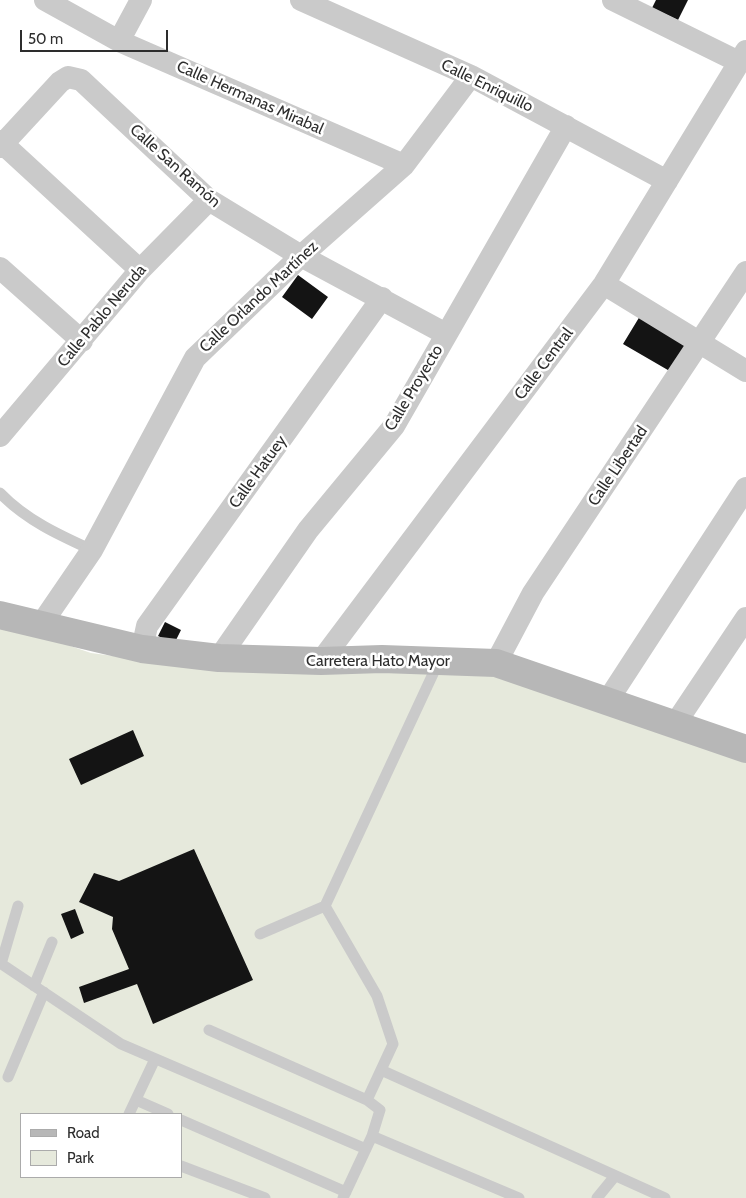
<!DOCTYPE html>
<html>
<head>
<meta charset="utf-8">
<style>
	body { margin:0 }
	#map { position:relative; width:746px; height:1198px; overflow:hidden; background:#fff; font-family:Cabin,sans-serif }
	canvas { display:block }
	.legend { position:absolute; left:20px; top:1113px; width:162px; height:65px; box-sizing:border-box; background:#fff; border:1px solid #ababab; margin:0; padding:6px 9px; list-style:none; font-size:15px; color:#2d2d2d }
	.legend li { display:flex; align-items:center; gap:10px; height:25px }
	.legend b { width:25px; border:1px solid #ababab }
	.scale { position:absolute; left:20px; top:30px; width:148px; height:22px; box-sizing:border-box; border:2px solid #2d2d2d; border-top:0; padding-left:6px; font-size:15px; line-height:18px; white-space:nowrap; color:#2d2d2d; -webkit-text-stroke:4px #fff; paint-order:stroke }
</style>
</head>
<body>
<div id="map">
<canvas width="746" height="1198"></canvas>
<ul class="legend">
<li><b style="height:6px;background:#b7b7b7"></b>Road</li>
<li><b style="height:14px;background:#e6e9dc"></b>Park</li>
</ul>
<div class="scale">50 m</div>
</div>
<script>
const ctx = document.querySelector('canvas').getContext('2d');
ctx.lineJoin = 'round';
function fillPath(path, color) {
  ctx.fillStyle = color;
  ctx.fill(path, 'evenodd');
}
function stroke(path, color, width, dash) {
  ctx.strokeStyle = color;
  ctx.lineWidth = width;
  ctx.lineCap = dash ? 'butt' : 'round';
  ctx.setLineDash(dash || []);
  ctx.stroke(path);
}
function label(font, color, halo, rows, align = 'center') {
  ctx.font = font + ' Cabin,sans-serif';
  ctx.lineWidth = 5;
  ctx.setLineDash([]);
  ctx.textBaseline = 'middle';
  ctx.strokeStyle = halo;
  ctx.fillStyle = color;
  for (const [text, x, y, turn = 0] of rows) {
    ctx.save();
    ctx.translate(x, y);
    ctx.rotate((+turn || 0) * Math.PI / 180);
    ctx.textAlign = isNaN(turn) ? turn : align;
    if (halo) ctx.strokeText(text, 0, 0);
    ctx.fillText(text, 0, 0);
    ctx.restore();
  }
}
const green = new Path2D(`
	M 0,622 L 91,653 L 196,667 L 501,674 L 746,758 L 746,1198 L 0,1198 ZM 21,1114 L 181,1114 L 181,1177 L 21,1177 Z`);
const building = new Path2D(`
	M 656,0 L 688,0 L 678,20 L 652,8 Z
	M 298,275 L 328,297 L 312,319 L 282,297 Z
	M 640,316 L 689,344 L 673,373 L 623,344 Z
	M 165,622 L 181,630 L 174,644 L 158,636 Z
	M 133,730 L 144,756 L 81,785 L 69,759 Z
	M 194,849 L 253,980 L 153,1024 L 137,984 L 84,1003 L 79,987 L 129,969 L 112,929 L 113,917 L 79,902 L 94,873 L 119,881 Z
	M 75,909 L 84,933 L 71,939 L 61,914 Z`);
const lane = new Path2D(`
	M 0,493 C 26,520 59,535 92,550
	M 325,906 L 377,996 L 393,1044 L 367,1100
	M 260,934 L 325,906 L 439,661
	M 0,963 L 121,1044 L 366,1149
	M 1,964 L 18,906
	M 34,986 L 52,942
	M 209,1030 L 367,1100 L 380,1110 L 372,1136 L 343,1198
	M 381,1070 L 665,1198
	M 8,1077 L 44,992
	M 136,1100 L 168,1114
	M 129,1114 L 155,1059
	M 181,1120 L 346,1192
	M 372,1136 L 519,1198
	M 181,1166 L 265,1198
	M 597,1198 L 615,1176`);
const street = new Path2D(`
	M 45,0 L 119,41 L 404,165
	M 301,0 L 471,76 L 667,181
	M 613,0 L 739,62
	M 119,41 L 141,0
	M 0,141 L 140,270
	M 0,147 L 60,82 L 68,77 L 81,80 L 209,200 L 301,256 L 446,334
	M 0,268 L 82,341
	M 604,284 L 746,371
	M 0,436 L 140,270 L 209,200
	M 40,626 L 92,550 L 195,358 L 301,256 L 404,165 L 471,76
	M 142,649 L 147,626 L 382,298
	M 219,658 L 308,530 L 394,426 L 566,126
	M 321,661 L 604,284 L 746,51
	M 496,663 L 533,593 L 746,272
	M 608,700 L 746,488
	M 675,724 L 746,618`);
const secondary = new Path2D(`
	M 0,615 L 142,649 L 219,658 L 321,661 L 382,659 L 496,663 L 746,749`);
const streetNames = [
	["Calle Enriquillo",487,86,26],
	["Calle Hermanas Mirabal",250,98,24],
	["Calle San Ramón",175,166,42],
	["Calle Orlando Martínez",259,297,-43],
	["Calle Pablo Neruda",102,316,-50],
	["Calle Central",544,364,-53],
	["Calle Proyecto",414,388,-59],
	["Calle Libertad",618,466,-56],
	["Calle Hatuey",258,472,-54],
	["Carretera Hato Mayor",378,661]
];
fillPath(green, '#e6e9dc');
fillPath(building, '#141414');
stroke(lane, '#cacaca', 11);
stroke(street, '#cacaca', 22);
stroke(secondary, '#b7b7b7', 28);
label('16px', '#2d2d2d', '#fff', streetNames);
</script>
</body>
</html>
